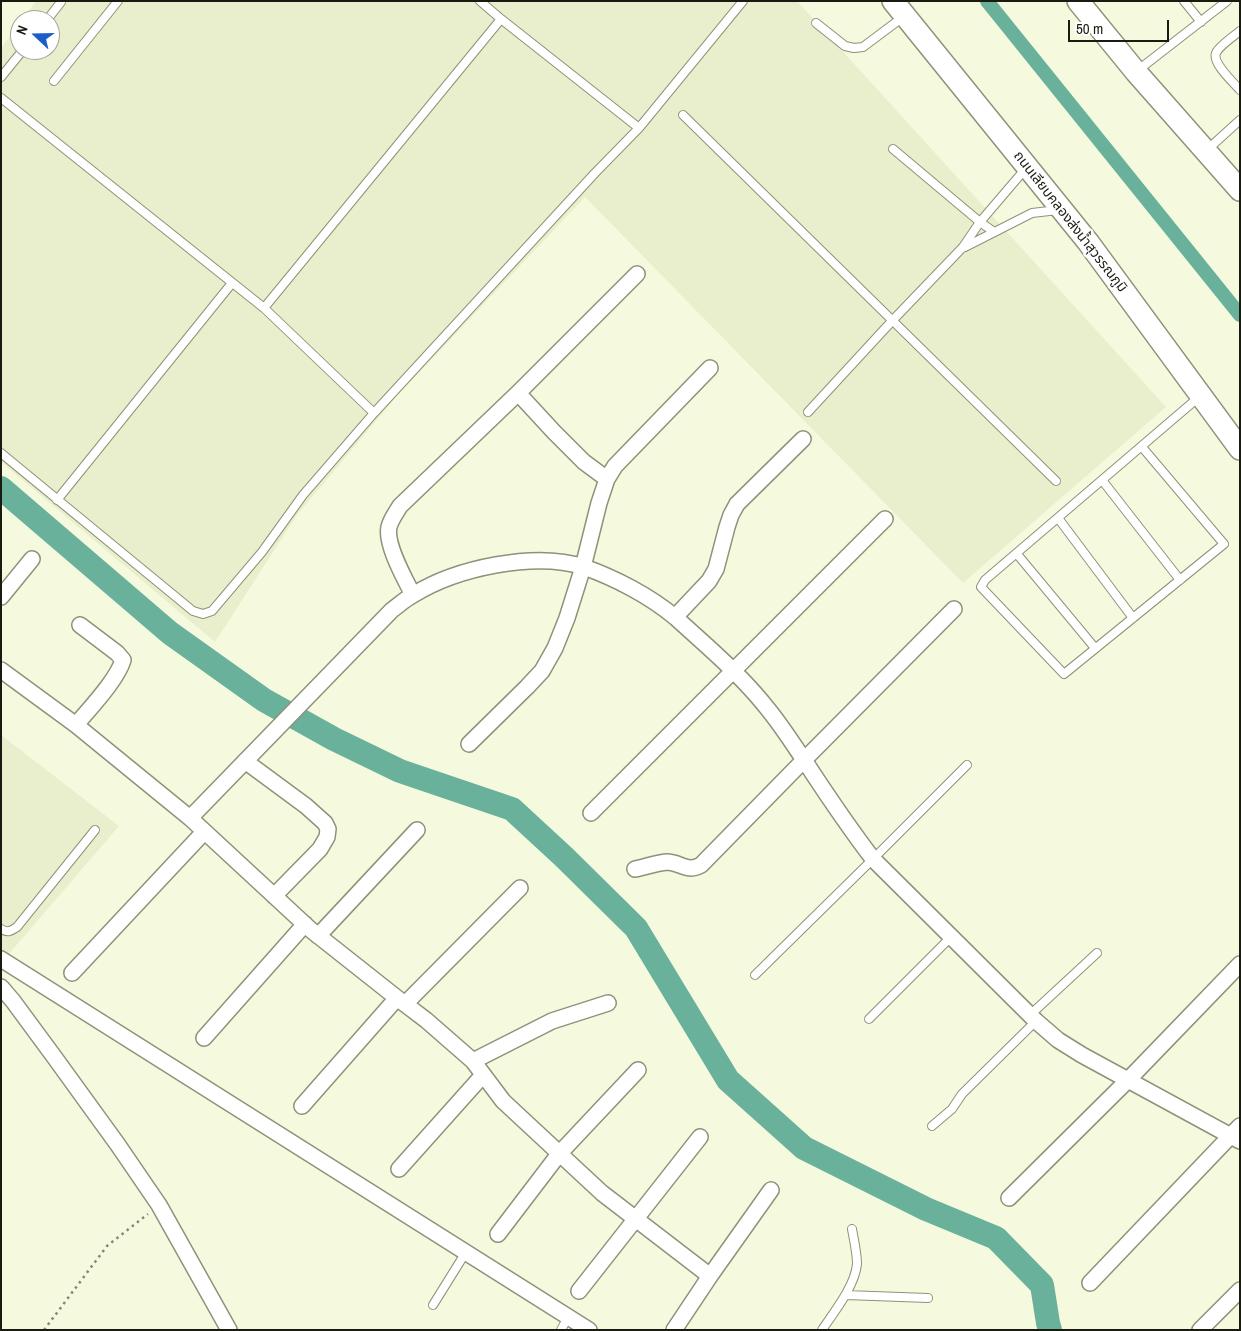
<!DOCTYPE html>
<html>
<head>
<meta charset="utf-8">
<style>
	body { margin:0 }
	#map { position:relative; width:1241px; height:1331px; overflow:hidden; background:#f5fadf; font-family:"Archivo Narrow",sans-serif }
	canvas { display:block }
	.frame { position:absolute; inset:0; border:2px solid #191b11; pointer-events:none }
	.north { position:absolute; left:10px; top:10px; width:50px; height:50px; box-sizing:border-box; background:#fff; border:1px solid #a3a4a0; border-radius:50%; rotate:291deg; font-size:14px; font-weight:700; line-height:20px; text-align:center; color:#191b11 }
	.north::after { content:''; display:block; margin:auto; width:18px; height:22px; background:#1b5dc9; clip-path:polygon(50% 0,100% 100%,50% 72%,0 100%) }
	.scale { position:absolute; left:1068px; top:20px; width:101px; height:22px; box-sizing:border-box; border:2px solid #191b11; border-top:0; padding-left:6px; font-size:15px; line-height:18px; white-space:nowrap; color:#191b11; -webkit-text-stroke:4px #fff; paint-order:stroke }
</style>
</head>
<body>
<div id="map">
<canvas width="1241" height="1331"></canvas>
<div class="frame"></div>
<div class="north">N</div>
<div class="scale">50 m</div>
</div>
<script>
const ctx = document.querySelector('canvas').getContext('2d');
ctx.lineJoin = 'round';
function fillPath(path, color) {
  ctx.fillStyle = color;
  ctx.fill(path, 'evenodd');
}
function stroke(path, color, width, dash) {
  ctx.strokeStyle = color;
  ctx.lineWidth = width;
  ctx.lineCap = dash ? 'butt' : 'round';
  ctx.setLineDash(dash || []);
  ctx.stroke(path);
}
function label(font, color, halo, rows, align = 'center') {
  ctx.font = font + ' "Archivo Narrow","Noto Sans Thai",sans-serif';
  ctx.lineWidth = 5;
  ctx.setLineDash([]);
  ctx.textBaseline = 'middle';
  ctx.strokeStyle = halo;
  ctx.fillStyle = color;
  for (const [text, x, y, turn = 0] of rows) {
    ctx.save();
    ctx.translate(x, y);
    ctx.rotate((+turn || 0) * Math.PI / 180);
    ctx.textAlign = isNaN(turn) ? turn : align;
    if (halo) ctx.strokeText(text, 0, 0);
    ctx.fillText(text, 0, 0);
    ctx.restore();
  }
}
const built = new Path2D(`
	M 36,1 L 797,1 L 1166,407 L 963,583 L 585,197 L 396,397 L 297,515 L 215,642 L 1,462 L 1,48 L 20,23 L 20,50 L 50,50 L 50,20 L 22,20 Z
	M 1,735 L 119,826 L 8,955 L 1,951 Z`);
const canal = new Path2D(`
	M 987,1 L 1240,315`);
const river = new Path2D(`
	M 1,488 L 170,633 L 264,700 L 334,739 L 400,771 L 512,809 L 564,857 L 636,928 L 728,1080 L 804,1148 L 926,1209 L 996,1238 L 1042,1285 L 1048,1323 L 1050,1330`);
const path = new Path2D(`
	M 44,1330 L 107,1246 L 148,1214`);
const lane = new Path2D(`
	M 480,1 L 501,19 L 639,128
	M 1184,1 L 1201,22
	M 47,20 L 61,2
	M 816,23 L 845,46 L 854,48 L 863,47 L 903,17
	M 1240,31 C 1234,36 1219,46 1216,53 C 1212,63 1233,82 1240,90
	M 1137,71 L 1227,1
	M 1,77 L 23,50
	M 54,81 L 118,1
	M 1,98 L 264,308 L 374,413
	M 683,115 L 1056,481
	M 893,149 L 980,222 L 994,232
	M 1207,150 L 1240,120
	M 965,247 L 1032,213 L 1058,210
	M 264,308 L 501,19
	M 808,412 L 892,321 L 963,247 L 980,222 L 1027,167
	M 1142,447 L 1224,544 L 1064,674 L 981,587 L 985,580 L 1199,397
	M 1,453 L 193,611 L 203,614 L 212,611 L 262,552 L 303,495 L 374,413 L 595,173 L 639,128 L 743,1
	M 1102,480 L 1180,580
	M 57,500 L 232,283
	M 1058,518 L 1133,618
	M 1017,554 L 1095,648
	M 1,929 C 8,933 11,931 17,927 L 95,830
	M 755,975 L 873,859 L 967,765
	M 1030,1015 L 1097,953
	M 869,1019 L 951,937
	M 932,1126 L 952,1109 L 962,1094 L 1036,1021
	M 846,1295 L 928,1298
	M 433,1305 L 466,1252
	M 561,1330 L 568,1317
	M 822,1330 C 834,1312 855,1286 857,1264 C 857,1253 854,1240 852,1229`);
const street = new Path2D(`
	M 518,393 L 554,432 L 584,462 L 607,479
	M 413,595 C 405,579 385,544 389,527 C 391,519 396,513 400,506 L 518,393 L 637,274
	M 1,597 L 32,559
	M 675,617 L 709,581 L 716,569 L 727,527 L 731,515 L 737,504 L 803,439
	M 1,670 L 76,725 L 190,818 L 311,930 L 397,998 L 426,1020 L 473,1061 L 503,1101 L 602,1193 L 710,1276
	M 76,725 C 90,708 117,680 123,660 L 117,653 L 80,625
	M 469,744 L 527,687 L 542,671 L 555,648 L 567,618 L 583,567 L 599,503 L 607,479 L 615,466 L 710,368
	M 245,761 L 306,806 L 325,823 L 328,829 L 327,837 L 320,849 L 274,896
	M 591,813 L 885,519
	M 190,818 L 392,610 C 399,605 405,599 413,595 C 456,568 535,551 584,567 C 615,578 650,596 676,618 C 686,627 696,636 707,646 C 728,665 749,685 767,708 C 782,726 795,747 808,766 C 829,798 850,829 873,859 L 1036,1021 L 1058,1040 L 1082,1055 L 1240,1141
	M 635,869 C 645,867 656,863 667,862 C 680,862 687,873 701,865 L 804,760 L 954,609
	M 318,936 L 417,830
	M 1,959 L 589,1330
	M 72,973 L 204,832
	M 1,987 L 13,1001 L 55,1058 L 118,1145 L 159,1205 L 229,1330
	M 405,1004 L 520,888
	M 204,1038 L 305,924
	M 473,1061 L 552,1021 L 608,1003
	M 302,1106 L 397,998
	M 399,1169 L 483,1075
	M 1009,1198 L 1128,1080 L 1240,964
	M 498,1234 L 559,1154 L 638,1070
	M 1090,1283 L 1240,1126
	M 579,1291 L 700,1137
	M 674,1330 L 710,1276 L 771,1190
	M 1200,1330 L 1240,1290`);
const secondary = new Path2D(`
	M 893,1 L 1088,242 L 1240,449
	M 1078,1 L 1136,72 L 1240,190`);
const streetNames = [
	["ถนนเลียบคลองส่งน้ำสุวรรณภูมิ",1070,222,52]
];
fillPath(built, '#e9efcc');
stroke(canal, '#6ab19c', 14);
stroke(river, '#6ab19c', 24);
stroke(lane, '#8e9279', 10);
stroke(street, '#8e9279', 18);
stroke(secondary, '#8e9279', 24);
stroke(path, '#838775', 2.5, [2.5, 4]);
stroke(lane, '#fff', 8);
stroke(street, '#fff', 15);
stroke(secondary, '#fff', 21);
label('14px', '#191b11', '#fff', streetNames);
</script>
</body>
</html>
